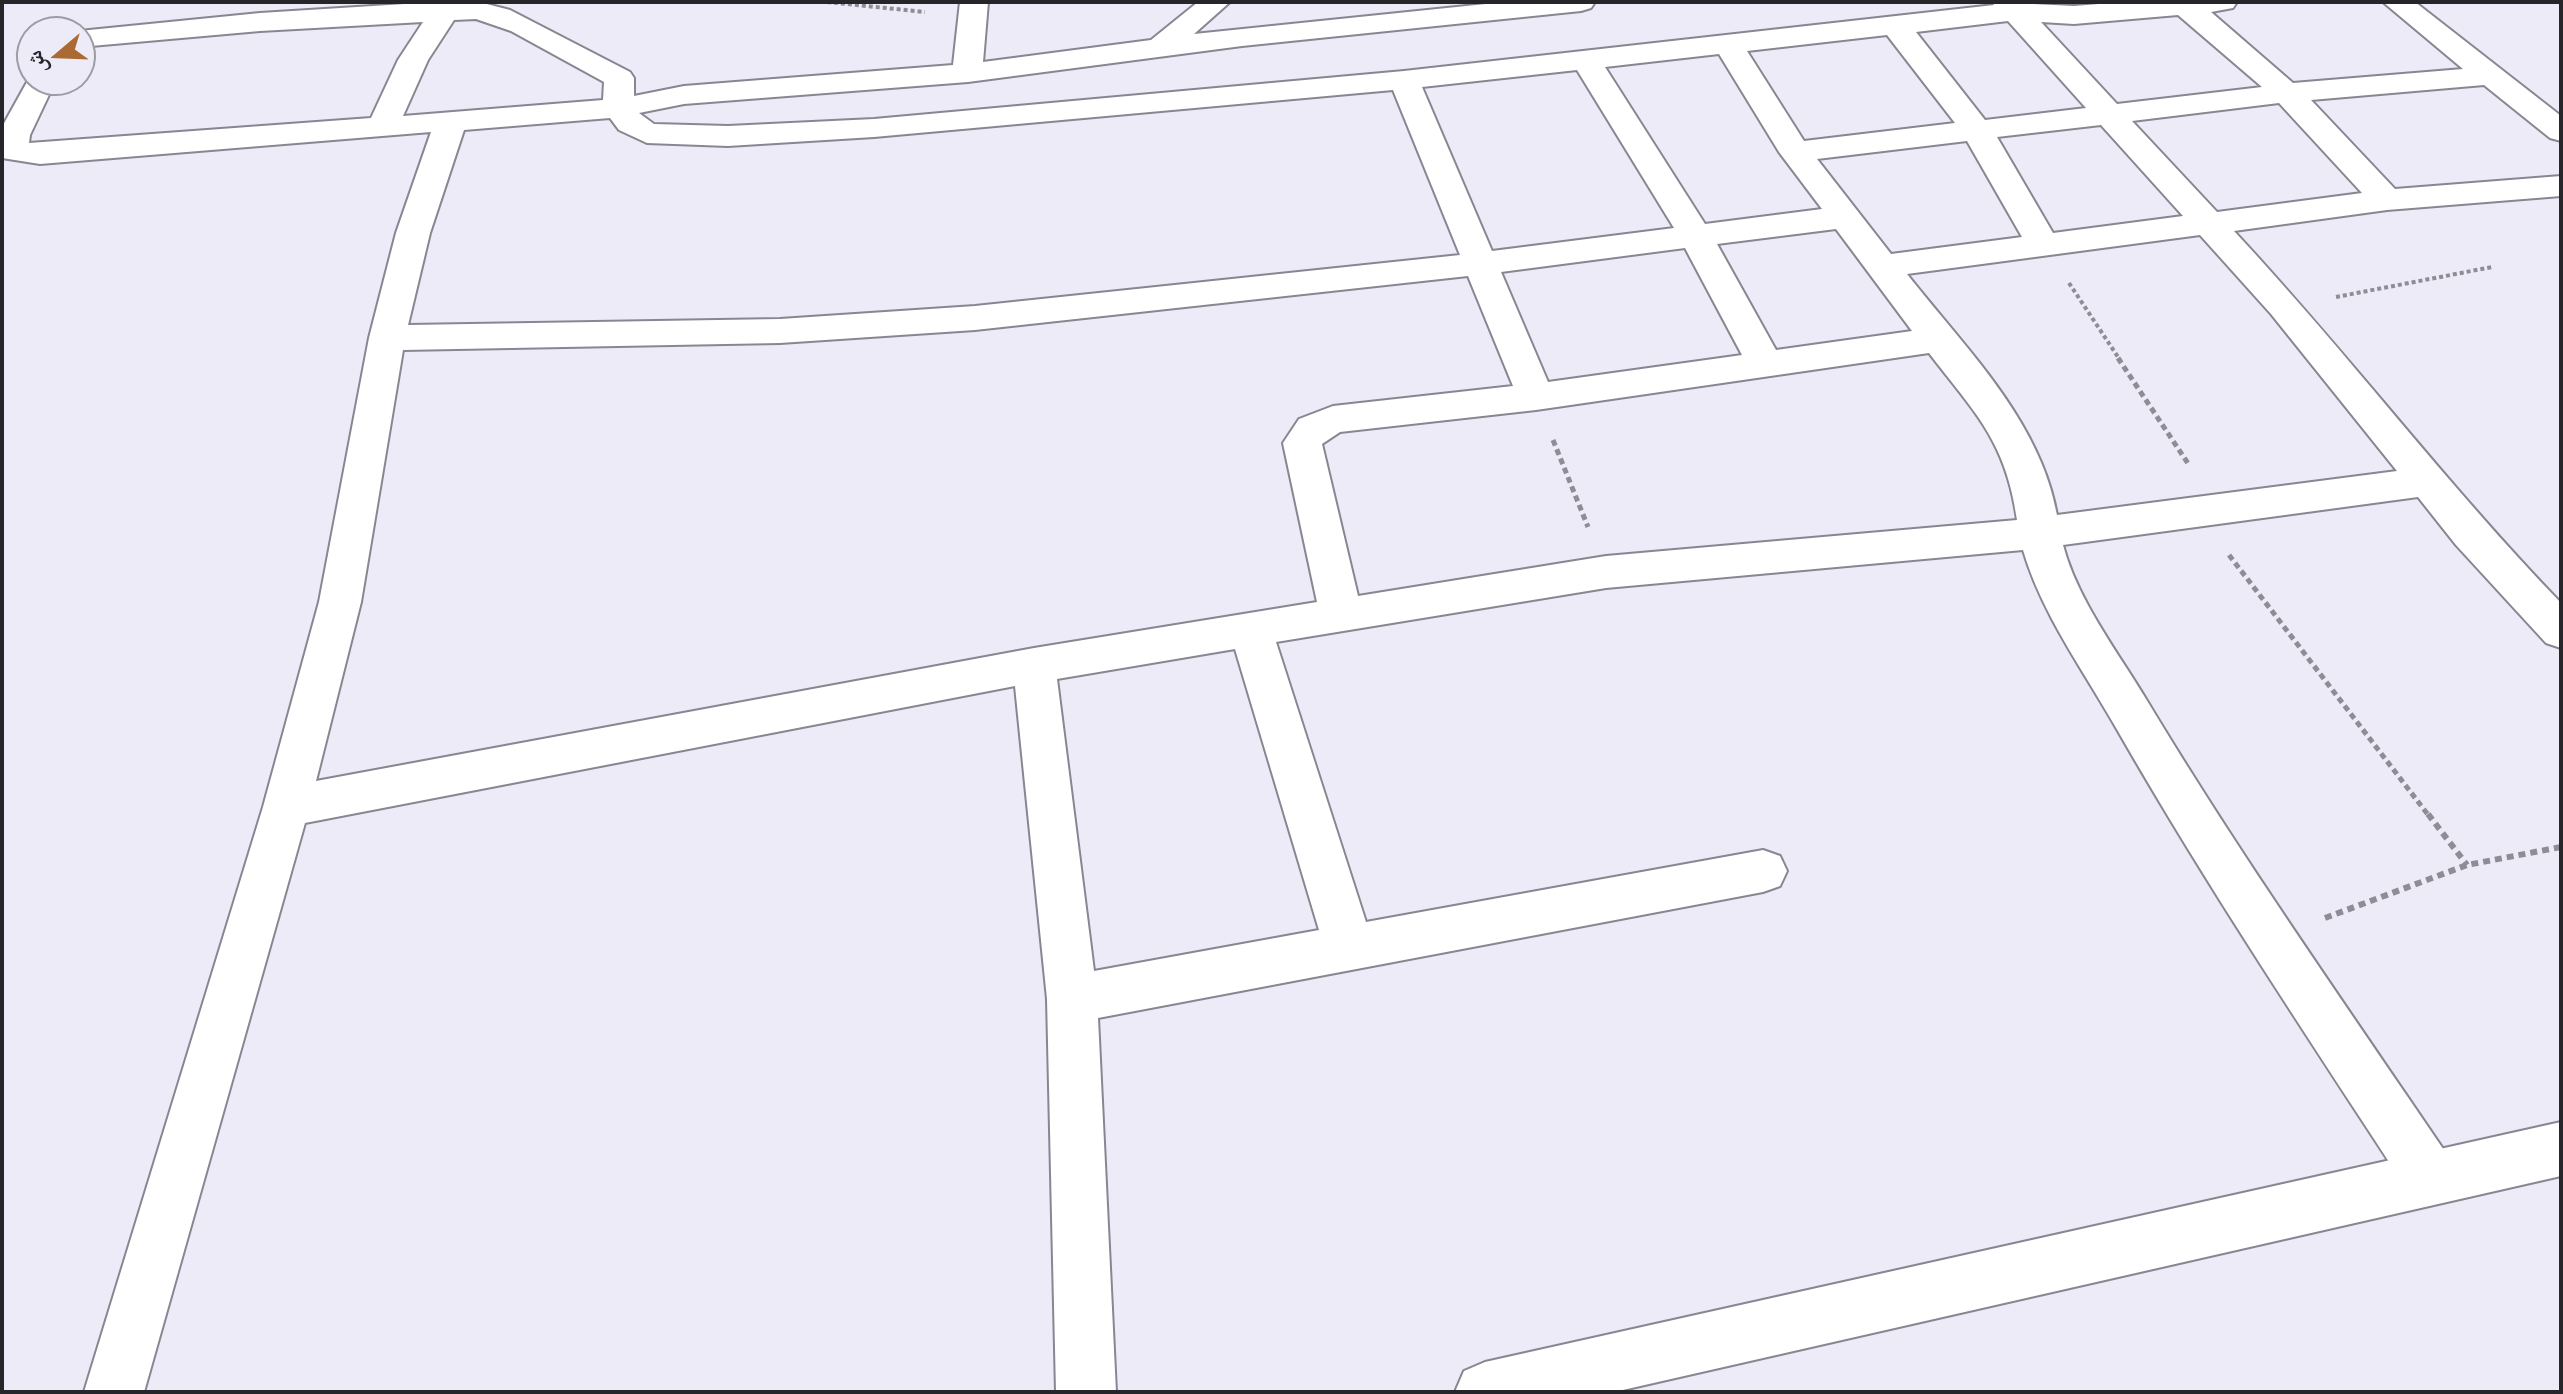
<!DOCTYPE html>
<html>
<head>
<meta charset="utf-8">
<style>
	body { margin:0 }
	#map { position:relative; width:2563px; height:1394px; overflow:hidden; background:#edebf7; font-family:Barlow,"Noto Naskh Arabic",sans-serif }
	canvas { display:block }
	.frame { position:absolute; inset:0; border:4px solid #26252a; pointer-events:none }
	.north { position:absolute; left:16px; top:16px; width:80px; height:80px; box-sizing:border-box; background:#edebf7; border:2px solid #9d9ca5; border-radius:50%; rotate:251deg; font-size:22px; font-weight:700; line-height:32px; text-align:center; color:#26252a }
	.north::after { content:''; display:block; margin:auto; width:28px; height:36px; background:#ab6934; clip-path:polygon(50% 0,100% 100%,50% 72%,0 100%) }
</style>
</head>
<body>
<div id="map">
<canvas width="2563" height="1394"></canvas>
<div class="frame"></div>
<div class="north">ش</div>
</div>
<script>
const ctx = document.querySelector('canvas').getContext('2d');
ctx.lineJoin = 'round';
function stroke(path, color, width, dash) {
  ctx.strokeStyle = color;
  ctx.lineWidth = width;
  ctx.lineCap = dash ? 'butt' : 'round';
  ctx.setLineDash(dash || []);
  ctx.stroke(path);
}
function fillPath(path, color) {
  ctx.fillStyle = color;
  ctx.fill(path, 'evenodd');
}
const pathFar2 = new Path2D(`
	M 827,2 L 925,12
	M 2069,283 L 2120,360
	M 2336,297 L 2492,267`);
const pathFar1 = new Path2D(`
	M 2118,358 L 2189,465
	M 1553,440 L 1588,527
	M 2229,555 L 2429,816`);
const path = new Path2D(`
	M 2428,814 L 2467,865
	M 2325,918 L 2467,865 L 2561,847`);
const street = new Path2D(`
	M 437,2 L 479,2 L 510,10 L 630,72 L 634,78 L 634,96 L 684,86 L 953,65 L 960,2 L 988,2 L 983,62 L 1151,40 L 1198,2 L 1230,2 L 1194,34 L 1505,2 L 1595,2 L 1591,8 L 1581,11 L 1242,46 L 968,82 L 684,104 L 639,113 L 654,124 L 728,126 L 874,119 L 1404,71 L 1994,5 L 1992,2 L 2074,6 L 2123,2 L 2237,2 L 2233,8 L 2211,12 L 2293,83 L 2463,69 L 2383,2 L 2415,2 L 2561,116 L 2561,141 L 2550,138 L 2484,85 L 2311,100 L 2395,189 L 2561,176 L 2561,196 L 2387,210 L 2234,231 C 2348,353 2446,484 2561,603 L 2561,648 L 2546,643 L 2456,545 L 2418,497 L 2063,545 C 2077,599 2117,651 2146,699 C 2241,857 2347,1007 2450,1159 L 2458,1178 L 2450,1197 L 2431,1205 L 2412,1197 C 2311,1042 2207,887 2115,726 C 2083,670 2041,612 2023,550 L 1606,588 L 1276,642 L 1366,922 L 1763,850 L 1780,856 L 1787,871 L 1780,886 L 1763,892 L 1098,1018 L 1116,1392 L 1056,1392 L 1047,999 L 1015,686 L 305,823 L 144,1392 L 84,1392 L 263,807 L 319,602 L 369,338 L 396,233 L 431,132 L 40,164 L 2,158 L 2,127 L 32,73 L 32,80 L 56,80 L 30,135 L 29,143 L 371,118 L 398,60 L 423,22 L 260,31 L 80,47 L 80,32 L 69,32 L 260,13 ZM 2178,15 L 2262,87 L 2117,104 L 2041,22 L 2074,24 ZM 476,19 L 511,31 L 604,82 L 603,100 L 403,116 L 428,60 L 454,20 ZM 2008,21 L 2086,108 L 1985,120 L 1916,32 ZM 1887,35 L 1955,123 L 1804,141 L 1747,51 ZM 1719,54 L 1779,152 L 1822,209 L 1705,224 L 1605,67 ZM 1577,70 L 1674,228 L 1492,251 L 1422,87 ZM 1393,90 L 1460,255 L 975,306 L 780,319 L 408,325 L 430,233 L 464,130 L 610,118 L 619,130 L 647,143 L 728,146 L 874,137 ZM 2279,103 L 2362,193 L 2217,212 L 2132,121 ZM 2101,125 L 2183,216 L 2053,233 L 1997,137 ZM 1967,141 L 2022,237 L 1891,254 L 1817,159 ZM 1836,229 L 1912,331 L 1776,350 L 1717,244 ZM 2200,235 L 2271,314 L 2397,471 L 2057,515 C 2040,420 1965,348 1907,274 ZM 1685,248 L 1742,355 L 1548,382 L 1501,272 ZM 1468,276 L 1513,386 L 1333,406 L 1299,419 L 1283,443 L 1317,602 L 1034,648 L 316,781 L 361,602 L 403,350 L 780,343 L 975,330 ZM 1929,353 C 1975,413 2006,441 2017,520 L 1606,556 L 1358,596 L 1322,444 L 1340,432 L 1536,410 ZM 1235,649 L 1319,930 L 1094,971 L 1057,679 Z`);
const secondary = new Path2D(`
	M 2561,1122 L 2561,1176 L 1614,1392 L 1455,1392 L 1464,1371 L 1485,1362 Z`);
stroke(street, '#888691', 4);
stroke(secondary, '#888691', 4);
stroke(pathFar2, '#8e8c95', 4, [4, 3]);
stroke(pathFar1, '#8e8c95', 5, [6, 4]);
stroke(path, '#8e8c95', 6, [7, 5]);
fillPath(street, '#fff');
fillPath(secondary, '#fff');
</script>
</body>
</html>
